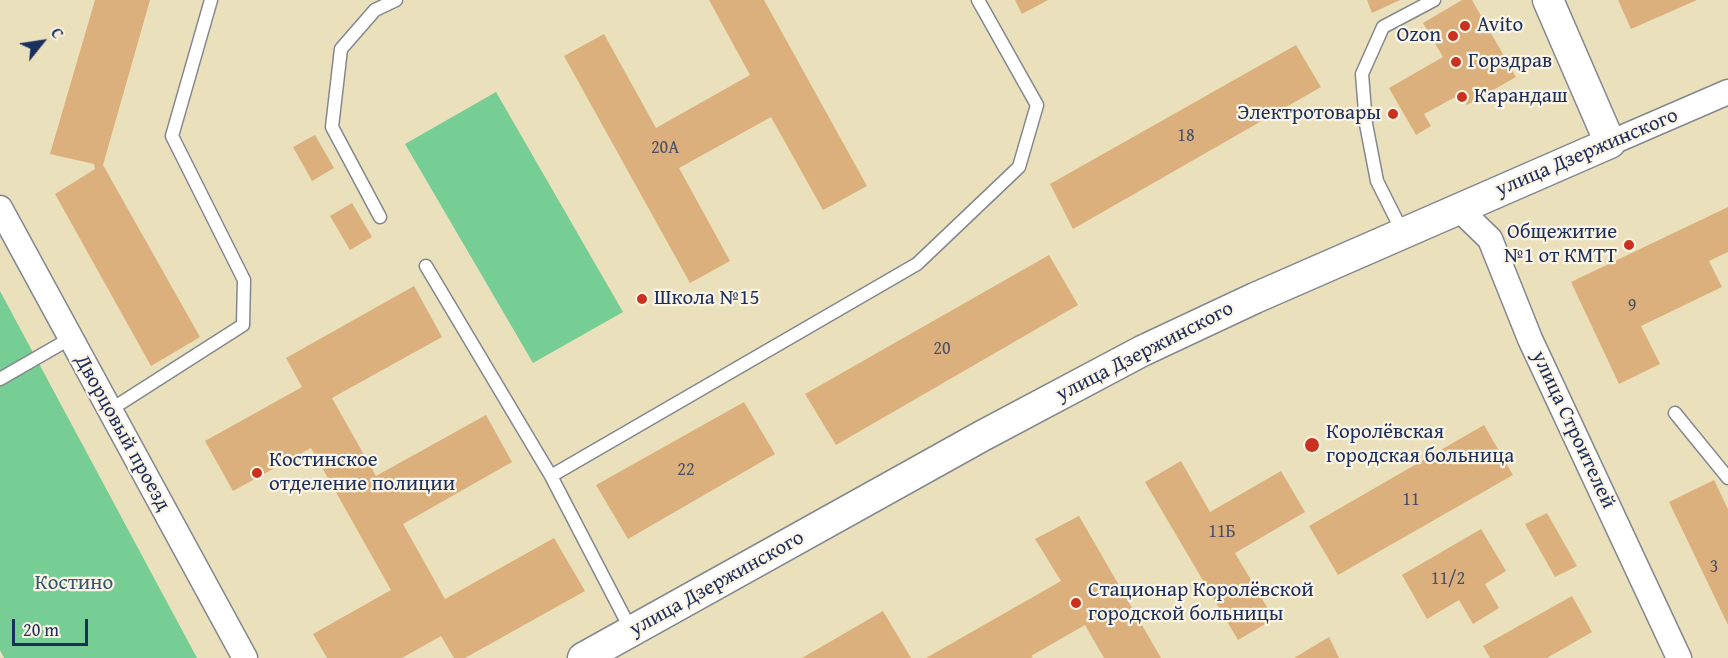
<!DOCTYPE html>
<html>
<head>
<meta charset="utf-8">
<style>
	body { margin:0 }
	#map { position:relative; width:1728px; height:658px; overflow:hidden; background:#ebe0bc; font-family:"Gentium Book Plus",serif }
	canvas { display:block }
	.north { position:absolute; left:12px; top:12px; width:60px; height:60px; -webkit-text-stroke:4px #fcf5e5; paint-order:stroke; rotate:60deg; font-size:16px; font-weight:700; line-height:24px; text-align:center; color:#1b2f5e }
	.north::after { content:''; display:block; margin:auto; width:21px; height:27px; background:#1b2f5e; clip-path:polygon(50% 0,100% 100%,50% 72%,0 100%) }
	.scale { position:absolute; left:12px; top:619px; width:76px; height:27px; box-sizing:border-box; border:3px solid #1b2f5e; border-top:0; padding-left:8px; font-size:18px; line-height:21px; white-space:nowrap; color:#1b2f5e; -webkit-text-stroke:4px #fcf5e5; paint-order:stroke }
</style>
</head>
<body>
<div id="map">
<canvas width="1728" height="658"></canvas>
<div class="north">С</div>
<div class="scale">20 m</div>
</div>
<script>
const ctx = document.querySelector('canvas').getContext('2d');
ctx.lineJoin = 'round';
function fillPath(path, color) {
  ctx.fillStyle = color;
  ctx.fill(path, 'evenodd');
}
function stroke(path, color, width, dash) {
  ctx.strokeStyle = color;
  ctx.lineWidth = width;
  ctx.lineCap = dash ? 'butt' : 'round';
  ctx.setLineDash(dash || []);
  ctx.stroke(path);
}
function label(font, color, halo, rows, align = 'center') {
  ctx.font = font + ' "Gentium Book Plus",serif';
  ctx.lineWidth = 4.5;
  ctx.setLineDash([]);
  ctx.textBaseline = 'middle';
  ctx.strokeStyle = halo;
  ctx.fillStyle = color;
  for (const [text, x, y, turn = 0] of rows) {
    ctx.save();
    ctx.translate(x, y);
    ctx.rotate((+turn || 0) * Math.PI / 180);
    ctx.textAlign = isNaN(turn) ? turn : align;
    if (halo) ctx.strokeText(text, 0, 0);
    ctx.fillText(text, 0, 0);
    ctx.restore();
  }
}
const green = new Path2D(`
	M 496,92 L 623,312 L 533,363 L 405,144 Z
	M 0,291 L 197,658 L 4,658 L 0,650 Z`);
const building = new Path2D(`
	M 95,0 L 150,0 L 103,165 L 200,337 L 151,366 L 55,194 L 95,169 L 94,164 L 50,154 Z
	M 709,0 L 764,0 L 867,186 L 823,210 L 771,117 L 679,168 L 730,261 L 690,283 L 564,56 L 604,34 L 656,128 L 750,75 Z
	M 1015,0 L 1048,0 L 1022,14 Z
	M 1367,0 L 1400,0 L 1372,13 Z
	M 1462,0 L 1472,0 L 1516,77 L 1467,105 L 1461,94 L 1424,114 L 1431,126 L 1416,135 L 1389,88 L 1443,57 L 1423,23 Z
	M 1618,0 L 1697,0 L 1631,29 Z
	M 1296,45 L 1321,87 L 1073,229 L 1050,184 Z
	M 315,135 L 334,168 L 312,181 L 293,147 Z
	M 352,203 L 372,237 L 350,250 L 330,216 Z
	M 1728,207 L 1728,252 L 1709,261 L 1722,287 L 1641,326 L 1660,364 L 1619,384 L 1571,282 Z
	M 1049,255 L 1078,305 L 836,445 L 805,394 Z
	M 414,286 L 442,337 L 332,398 L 376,476 L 486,415 L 512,462 L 403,524 L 445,599 L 554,538 L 585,591 L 465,658 L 454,658 L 441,636 L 402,658 L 327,658 L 313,634 L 391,590 L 311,448 L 233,491 L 205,441 L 302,387 L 286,358 Z
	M 744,402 L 775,454 L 628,539 L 596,485 Z
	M 1484,425 L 1513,475 L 1338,575 L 1309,526 Z
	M 1181,461 L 1210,512 L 1281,471 L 1305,512 L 1235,553 L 1274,619 L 1238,640 L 1145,482 Z
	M 1714,480 L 1728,509 L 1728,625 L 1669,502 Z
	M 1547,513 L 1577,566 L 1555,577 L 1525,524 Z
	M 1079,516 L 1161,658 L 1104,658 L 1085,625 L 1031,656 L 1033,658 L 926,658 L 1061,581 L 1035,539 Z
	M 1481,529 L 1506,571 L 1485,584 L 1499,608 L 1473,624 L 1459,600 L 1427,619 L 1402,575 Z
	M 1572,596 L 1592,632 L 1547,658 L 1490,658 L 1483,646 Z
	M 883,611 L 911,658 L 802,658 Z
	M 1329,637 L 1339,658 L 1294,658 Z`);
const service = new Path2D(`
	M 380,217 L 332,127 L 341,49 L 375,10 L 396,0
	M 1403,233 L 1377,181 L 1366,124 L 1362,74 L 1383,27 L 1434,0
	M 426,266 L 551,476
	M 0,379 L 71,338
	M 110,410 L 243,325 L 244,280 L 172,136 L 211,0
	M 1675,413 L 1728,478
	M 631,630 L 551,476 L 917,264 L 1019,167 L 1037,105 L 978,0`);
const minor = new Path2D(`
	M 1610,143 L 1728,92
	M 0,208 L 245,658
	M 1458,208 L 1490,239 L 1530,339 L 1679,658`);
const tertiary = new Path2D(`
	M 583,658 L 982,436 L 1142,351 L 1255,298 L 1610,143 L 1548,0`);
const markers = [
	[1465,26,6,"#c8321e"],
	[1453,36,6,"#c8321e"],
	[1456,62,6,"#c8321e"],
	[1462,97,6,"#c8321e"],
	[1393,114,6,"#c8321e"],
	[1629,245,6,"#c8321e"],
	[642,299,6,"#c8321e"],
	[1312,445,8,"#c8321e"],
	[257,473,6,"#c8321e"],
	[1076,603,6,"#c8321e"]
];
const numberNames = [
	["18",1186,136],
	["20А",665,148],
	["9",1632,306],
	["20",942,349],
	["22",686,470],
	["11",1411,500],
	["11Б",1222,532],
	["3",1714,567],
	["11/2",1448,579]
];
const poiNames = [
	["Avito",1477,26],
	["Ozon",1441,36,"right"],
	["Горздрав",1468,62],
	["Карандаш",1474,97],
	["Электротовары",1381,114,"right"],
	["Общежитие",1617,233,"right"],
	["№1 от КМТТ",1617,257,"right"],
	["Школа №15",654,299],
	["Королёвская",1326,433],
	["городская больница",1326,457],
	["Костинское",269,461],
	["отделение полиции",269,485],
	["Стационар Королёвской",1088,591],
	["городской больницы",1088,615]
];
const streetNames = [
	["улица Дзержинского",1587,153,-23],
	["улица Дзержинского",1145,352,-27],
	["улица Строителей",1573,430,65],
	["Дворцовый проезд",122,433,61],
	["улица Дзержинского",717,584,-29]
];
const parkNames = [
	["Костино",74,584]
];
fillPath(green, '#76ce94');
fillPath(building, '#dbb07c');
stroke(service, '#83888d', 15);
stroke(minor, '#83888d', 27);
stroke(tertiary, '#83888d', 33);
stroke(service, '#fff', 12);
stroke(minor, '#fff', 24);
stroke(tertiary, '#fff', 30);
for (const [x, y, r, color] of markers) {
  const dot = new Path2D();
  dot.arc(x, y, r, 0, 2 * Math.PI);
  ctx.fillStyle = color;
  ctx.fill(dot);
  stroke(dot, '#fcf5e5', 2);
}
label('18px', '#4b4f66', null, numberNames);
label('21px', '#1b2f5e', '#fcf5e5', poiNames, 'left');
label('21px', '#1b2f5e', '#fcf5e5', streetNames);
label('21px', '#32576c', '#fcf5e5', parkNames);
</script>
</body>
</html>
